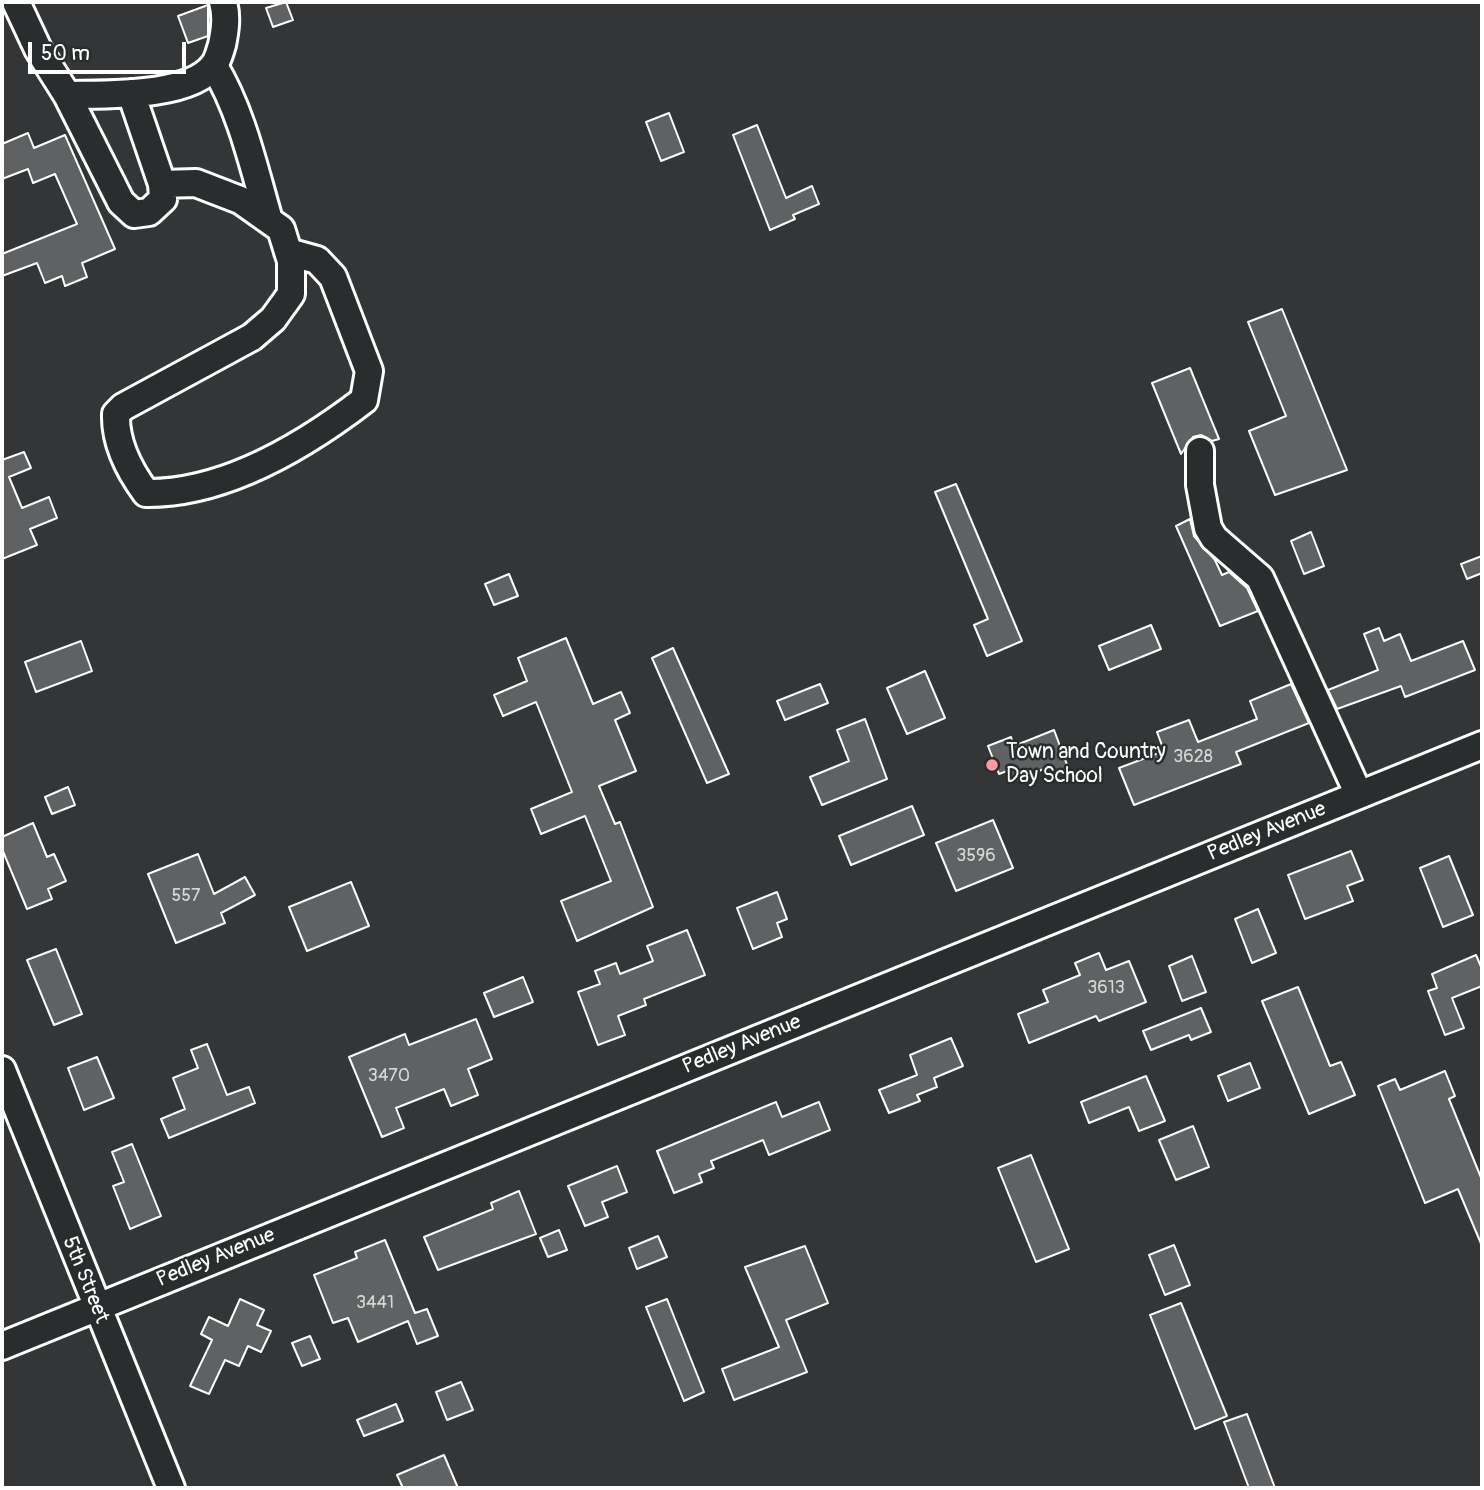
<!DOCTYPE html>
<html>
<head>
<meta charset="utf-8">
<style>
	body { margin:0 }
	#map { position:relative; width:1484px; height:1490px; overflow:hidden; background:#333536; font-family:Pangolin,sans-serif }
	canvas { display:block }
	.frame { position:absolute; inset:0; border:4px solid #fff; pointer-events:none }
	.scale { position:absolute; left:28px; top:42px; width:158px; height:32px; box-sizing:border-box; border:4px solid #fff; border-top:0; padding-left:9px; font-size:21px; line-height:24px; white-space:nowrap; color:#fff; -webkit-text-stroke:5px #2a2d2e; paint-order:stroke }
</style>
</head>
<body>
<div id="map">
<canvas width="1484" height="1490"></canvas>
<div class="frame"></div>
<div class="scale">50 m</div>
</div>
<script>
const ctx = document.querySelector('canvas').getContext('2d');
ctx.lineJoin = 'round';
function fillPath(path, color) {
  ctx.fillStyle = color;
  ctx.fill(path, 'evenodd');
}
function stroke(path, color, width, dash) {
  ctx.strokeStyle = color;
  ctx.lineWidth = width;
  ctx.lineCap = dash ? 'butt' : 'round';
  ctx.setLineDash(dash || []);
  ctx.stroke(path);
}
function label(font, color, halo, rows, align = 'center') {
  ctx.font = font + ' Pangolin,sans-serif';
  ctx.lineWidth = 5;
  ctx.setLineDash([]);
  ctx.textBaseline = 'middle';
  ctx.strokeStyle = halo;
  ctx.fillStyle = color;
  for (const [text, x, y, turn = 0] of rows) {
    ctx.save();
    ctx.translate(x, y);
    ctx.rotate((+turn || 0) * Math.PI / 180);
    ctx.textAlign = isNaN(turn) ? turn : align;
    if (halo) ctx.strokeText(text, 0, 0);
    ctx.fillText(text, 0, 0);
    ctx.restore();
  }
}
const building = new Path2D(`
	M 286,2 L 293,20 L 273,27 L 266,8 Z
	M 208,5 L 208,36 L 188,43 L 178,16 Z
	M 669,113 L 684,152 L 661,161 L 646,122 Z
	M 757,125 L 786,198 L 812,186 L 819,204 L 793,215 L 795,219 L 770,230 L 733,135 Z
	M 28,133 L 34,148 L 65,135 L 115,249 L 82,263 L 87,277 L 65,286 L 62,276 L 45,283 L 37,263 L 2,276 L 2,254 L 77,224 L 55,174 L 33,183 L 28,169 L 2,179 L 2,144 Z
	M 1282,309 L 1347,470 L 1275,495 L 1249,431 L 1286,416 L 1248,322 Z
	M 1190,368 L 1219,439 L 1212,441 L 1201,435 L 1193,437 L 1181,454 L 1152,383 Z
	M 24,452 L 31,468 L 9,477 L 22,508 L 49,497 L 57,518 L 30,529 L 37,545 L 2,559 L 2,460 Z
	M 956,484 L 1022,641 L 987,656 L 974,625 L 988,619 L 935,492 Z
	M 1190,519 L 1194,536 L 1215,560 L 1222,575 L 1229,572 L 1247,588 L 1258,611 L 1220,626 L 1176,526 Z
	M 1311,532 L 1324,566 L 1304,574 L 1291,541 Z
	M 1482,556 L 1482,573 L 1467,579 L 1461,564 Z
	M 509,574 L 518,596 L 494,605 L 485,584 Z
	M 1151,625 L 1161,649 L 1109,670 L 1099,646 Z
	M 1379,628 L 1384,641 L 1400,634 L 1411,661 L 1463,641 L 1475,670 L 1405,697 L 1401,686 L 1337,709 L 1328,690 L 1378,670 L 1364,634 Z
	M 566,638 L 593,704 L 621,692 L 630,713 L 615,720 L 636,771 L 599,786 L 615,824 L 620,822 L 653,907 L 577,941 L 561,901 L 611,881 L 585,816 L 541,834 L 531,809 L 572,792 L 536,702 L 503,716 L 494,695 L 527,681 L 518,658 Z
	M 81,641 L 92,671 L 36,692 L 25,662 Z
	M 673,648 L 729,774 L 707,783 L 652,658 Z
	M 925,671 L 945,718 L 907,734 L 887,688 Z
	M 820,684 L 828,703 L 785,720 L 777,701 Z
	M 1291,684 L 1309,723 L 1236,752 L 1241,764 L 1134,805 L 1119,768 L 1164,751 L 1157,732 L 1189,720 L 1198,742 L 1257,719 L 1250,701 Z
	M 865,719 L 887,779 L 822,805 L 810,777 L 849,761 L 837,730 Z
	M 1054,730 L 1069,770 L 1047,778 L 1044,769 L 1011,782 L 1007,771 L 999,774 L 988,746 L 1011,737 L 1014,746 Z
	M 68,787 L 75,805 L 52,814 L 45,797 Z
	M 912,806 L 924,835 L 851,865 L 839,836 Z
	M 993,820 L 1013,868 L 956,891 L 936,843 Z
	M 33,823 L 47,857 L 54,854 L 66,881 L 48,889 L 52,899 L 27,909 L 2,849 L 2,837 Z
	M 1351,851 L 1363,880 L 1347,886 L 1353,901 L 1305,919 L 1288,875 Z
	M 198,854 L 214,894 L 245,877 L 255,895 L 221,913 L 225,923 L 176,943 L 148,874 Z
	M 1449,856 L 1473,915 L 1443,927 L 1420,868 Z
	M 351,882 L 369,926 L 307,951 L 289,907 Z
	M 777,892 L 787,919 L 777,923 L 782,937 L 753,949 L 737,908 Z
	M 1258,909 L 1276,953 L 1252,963 L 1235,919 Z
	M 687,930 L 705,975 L 644,999 L 646,1005 L 618,1016 L 625,1035 L 598,1045 L 578,992 L 600,984 L 595,971 L 616,963 L 620,974 L 653,961 L 647,946 Z
	M 56,949 L 82,1014 L 54,1025 L 27,960 Z
	M 1099,953 L 1106,970 L 1129,961 L 1146,1002 L 1099,1021 L 1096,1016 L 1029,1043 L 1018,1014 L 1048,1002 L 1043,990 L 1080,975 L 1075,963 Z
	M 1476,955 L 1482,969 L 1482,986 L 1452,998 L 1464,1028 L 1445,1035 L 1428,991 L 1437,988 L 1432,974 Z
	M 1192,956 L 1206,992 L 1182,1001 L 1169,966 Z
	M 523,977 L 533,1002 L 494,1017 L 484,993 Z
	M 1298,987 L 1330,1066 L 1341,1062 L 1355,1095 L 1309,1114 L 1262,1001 Z
	M 1201,1008 L 1211,1032 L 1191,1040 L 1189,1035 L 1151,1050 L 1143,1031 Z
	M 476,1019 L 492,1059 L 468,1069 L 478,1095 L 451,1106 L 444,1089 L 396,1108 L 404,1128 L 382,1137 L 349,1057 L 405,1034 L 409,1045 Z
	M 951,1038 L 963,1066 L 934,1078 L 937,1087 L 917,1095 L 920,1101 L 889,1113 L 879,1090 L 917,1075 L 910,1055 Z
	M 207,1044 L 227,1095 L 249,1087 L 255,1103 L 169,1138 L 161,1119 L 185,1109 L 173,1078 L 198,1068 L 191,1050 Z
	M 97,1057 L 114,1098 L 84,1110 L 68,1068 Z
	M 1250,1063 L 1260,1088 L 1228,1101 L 1218,1076 Z
	M 1445,1071 L 1455,1096 L 1449,1099 L 1482,1180 L 1482,1246 L 1458,1189 L 1425,1203 L 1378,1086 L 1395,1079 L 1400,1090 Z
	M 1146,1076 L 1165,1121 L 1139,1131 L 1129,1107 L 1089,1123 L 1081,1102 Z
	M 776,1102 L 782,1117 L 819,1102 L 830,1130 L 769,1155 L 763,1140 L 711,1161 L 714,1168 L 699,1174 L 702,1182 L 674,1193 L 657,1151 Z
	M 1193,1126 L 1209,1167 L 1176,1180 L 1159,1140 Z
	M 132,1144 L 161,1216 L 130,1229 L 113,1186 L 124,1182 L 112,1152 Z
	M 1031,1155 L 1069,1249 L 1036,1262 L 998,1168 Z
	M 617,1166 L 627,1192 L 602,1202 L 608,1217 L 585,1226 L 568,1186 Z
	M 519,1191 L 536,1234 L 438,1270 L 424,1237 L 493,1209 L 491,1203 Z
	M 559,1230 L 567,1250 L 548,1257 L 540,1238 Z
	M 658,1236 L 667,1257 L 637,1269 L 629,1248 Z
	M 385,1240 L 415,1313 L 427,1309 L 438,1336 L 417,1344 L 408,1321 L 358,1342 L 348,1318 L 333,1323 L 314,1275 L 357,1258 L 355,1252 Z
	M 1174,1245 L 1190,1285 L 1165,1295 L 1149,1255 Z
	M 805,1246 L 828,1303 L 786,1320 L 807,1372 L 734,1400 L 722,1369 L 779,1347 L 745,1267 Z
	M 240,1299 L 264,1310 L 257,1325 L 271,1331 L 261,1352 L 248,1346 L 239,1366 L 225,1360 L 209,1394 L 190,1386 L 212,1340 L 201,1334 L 209,1317 L 228,1326 Z
	M 667,1299 L 704,1392 L 684,1401 L 646,1307 Z
	M 1181,1303 L 1227,1416 L 1195,1429 L 1150,1315 Z
	M 310,1336 L 320,1359 L 302,1366 L 292,1343 Z
	M 461,1382 L 473,1410 L 447,1420 L 436,1392 Z
	M 396,1404 L 403,1421 L 364,1436 L 357,1420 Z
	M 1247,1414 L 1275,1488 L 1249,1488 L 1224,1422 Z
	M 444,1455 L 458,1488 L 403,1488 L 397,1475 Z`);
const minor = new Path2D(`
	M 16,2 L 38,49 L 67,95 C 104,94 190,98 214,65 C 218,60 220,51 222,45 C 225,30 227,17 223,2
	M 214,66 C 242,112 254,169 269,220
	M 67,95 L 121,202 L 134,214 L 149,212 L 163,199 L 162,184 L 131,93
	M 162,184 L 196,183 L 240,200 L 281,229 L 291,261 L 291,294 L 273,319 L 252,337 L 123,407 L 116,414 C 115,443 129,470 146,493 C 225,494 304,446 364,400 L 369,371 L 333,277 L 317,260 L 288,252
	M 1200,451 L 1200,485 L 1208,528 L 1214,538 L 1260,578 L 1359,795
	M 2,1070 L 171,1488
	M 2,1346 L 1482,745`);
const markers = [
	[992,765,7,"#ff9aa2"]
];
const numberNames = [
	["3628",1193,757],
	["3596",976,856],
	["557",186,896],
	["3613",1106,988],
	["3470",389,1076],
	["3441",375,1303]
];
const poiNames = [
	["Town and Country",1006,753],
	["Day School",1006,777]
];
const streetNames = [
	["Pedley Avenue",1267,832,-22],
	["Pedley Avenue",742,1045,-22],
	["Pedley Avenue",216,1258,-22],
	["5th Street",85,1280,68]
];
fillPath(building, '#5f6162');
stroke(building, '#fff', 2);
stroke(minor, '#fff', 32);
stroke(minor, '#2a2d2e', 26);
for (const [x, y, r, color] of markers) {
  const dot = new Path2D();
  dot.arc(x, y, r, 0, 2 * Math.PI);
  ctx.fillStyle = color;
  ctx.fill(dot);
  stroke(dot, '#2a2d2e', 2.5);
}
label('18px', '#d7d8d8', null, numberNames);
label('21px', '#fff', '#2a2d2e', poiNames, 'left');
label('21px', '#fff', '#2a2d2e', streetNames);
</script>
</body>
</html>
